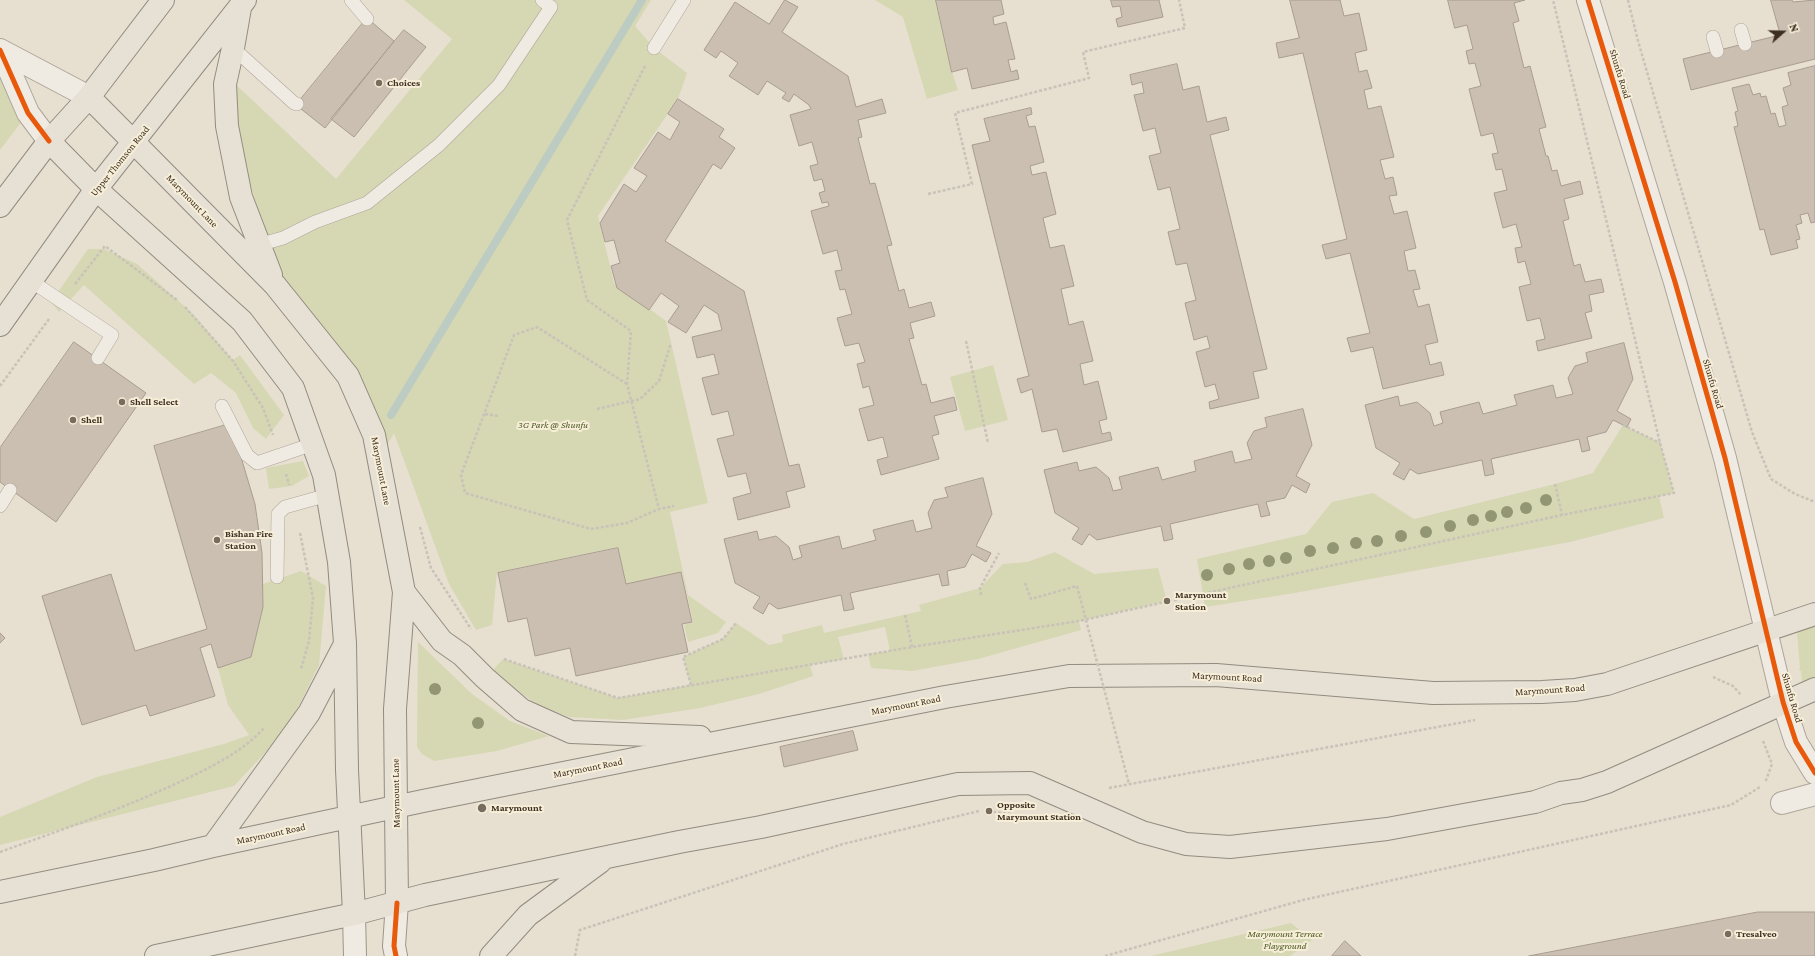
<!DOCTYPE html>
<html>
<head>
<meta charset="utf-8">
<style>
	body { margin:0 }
	#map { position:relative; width:1815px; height:956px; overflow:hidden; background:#e7e0d1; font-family:"Crimson Pro",serif }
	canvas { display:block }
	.north { position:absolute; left:1763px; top:12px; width:40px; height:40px; -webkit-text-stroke:3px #f7eed8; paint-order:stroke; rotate:70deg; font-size:11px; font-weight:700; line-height:16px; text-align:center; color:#3d2e20 }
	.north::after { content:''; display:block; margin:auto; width:14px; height:18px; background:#3d2e20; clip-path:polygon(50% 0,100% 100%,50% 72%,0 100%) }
</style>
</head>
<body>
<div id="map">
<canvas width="1815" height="956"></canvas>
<div class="north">N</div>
</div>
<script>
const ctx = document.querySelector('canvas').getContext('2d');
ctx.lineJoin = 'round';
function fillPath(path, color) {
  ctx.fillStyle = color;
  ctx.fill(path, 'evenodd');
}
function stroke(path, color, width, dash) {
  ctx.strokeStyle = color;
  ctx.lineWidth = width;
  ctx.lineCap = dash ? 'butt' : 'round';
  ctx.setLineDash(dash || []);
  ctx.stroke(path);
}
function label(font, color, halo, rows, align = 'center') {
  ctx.font = font + ' "Crimson Pro",serif';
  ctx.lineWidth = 4;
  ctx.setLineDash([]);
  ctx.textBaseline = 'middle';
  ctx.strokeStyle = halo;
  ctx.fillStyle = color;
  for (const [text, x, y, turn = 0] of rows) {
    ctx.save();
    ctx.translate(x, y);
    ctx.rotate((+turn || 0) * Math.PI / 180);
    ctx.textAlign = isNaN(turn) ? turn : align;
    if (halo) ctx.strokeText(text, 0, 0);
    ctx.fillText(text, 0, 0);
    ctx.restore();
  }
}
const green = new Path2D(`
	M 404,0 L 651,0 L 635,26 L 654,48 L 687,73 L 678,99 L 598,216 L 614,283 L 666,321 L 708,503 L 670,512 L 688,595 L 726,622 L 718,633 L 688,642 L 684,625 L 693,622 L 682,572 L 626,584 L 618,547 L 497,573 L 492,625 L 476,630 L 449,584 L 394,433 L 386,447 L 283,284 L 262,225 L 241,150 L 230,79 L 336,179 L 452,39 Z
	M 875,0 L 936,0 L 952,72 L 958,90 L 927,99 L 903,17 Z
	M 0,52 L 28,113 L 0,150 Z
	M 88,249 L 104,249 L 137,264 L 192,313 L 233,360 L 240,355 L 284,415 L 266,439 L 253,428 L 236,393 L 211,373 L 194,384 L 84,285 L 59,312 L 51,302 Z
	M 993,365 L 1008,420 L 965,431 L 950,377 Z
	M 1623,425 L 1660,443 L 1674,493 L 1659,496 L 1664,518 L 1570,542 L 1295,593 L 1205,607 L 1197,559 L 1306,534 L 1332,502 L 1373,493 L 1414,519 L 1555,484 L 1593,473 Z
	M 303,461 L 309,476 L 292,486 L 269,489 L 266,468 Z
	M 1055,552 L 1094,574 L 1158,568 L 1167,601 L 1079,621 L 1081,630 L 978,659 L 912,671 L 871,668 L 868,654 L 890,651 L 885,627 L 838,637 L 844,659 L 810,665 L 813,676 L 759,694 L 700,708 L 623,720 L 569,717 L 538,705 L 491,672 L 503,659 L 618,698 L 691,685 L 683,657 L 723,639 L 736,623 L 769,645 L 783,642 L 782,635 L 822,625 L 824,633 L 921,611 L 919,605 L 980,588 L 1003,564 L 1027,562 Z
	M 301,571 L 326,586 L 319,665 L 287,729 L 234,786 L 0,845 L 0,817 L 97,777 L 224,744 L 249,735 L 228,705 L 218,668 L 251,657 L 263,607 L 263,584 Z
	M 1815,614 L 1815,689 L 1803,693 L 1801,671 L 1798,670 L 1800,669 L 1796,620 Z
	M 418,642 L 472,694 L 510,721 L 549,736 L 497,751 L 434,761 L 422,754 L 417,747 Z
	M 1291,923 L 1312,940 L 1290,956 L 1151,956 Z`);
const stream = new Path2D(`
	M 391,415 L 642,0`);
const building = new Path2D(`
	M 785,0 L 798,7 L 782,32 L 848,76 L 856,107 L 882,99 L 886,113 L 858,120 L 862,137 L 858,138 L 870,184 L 875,183 L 892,245 L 887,246 L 899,291 L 904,289 L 909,308 L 931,302 L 935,316 L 910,323 L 914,338 L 909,339 L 922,385 L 926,384 L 931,403 L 954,397 L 957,410 L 934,416 L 939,434 L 932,436 L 939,459 L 881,475 L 877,460 L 888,457 L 883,437 L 868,441 L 859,409 L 874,405 L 869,386 L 863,388 L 857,364 L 865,362 L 859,343 L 845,346 L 837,318 L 852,314 L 845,289 L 840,290 L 835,271 L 842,270 L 837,250 L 823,254 L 811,211 L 829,206 L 828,202 L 822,203 L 819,193 L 825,191 L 822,179 L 814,181 L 810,166 L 818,164 L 812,142 L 799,146 L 790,115 L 811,109 L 809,105 L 794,94 L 789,102 L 782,98 L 786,93 L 767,81 L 758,95 L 729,76 L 738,63 L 721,51 L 716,58 L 704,50 L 735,2 L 769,24 Z
	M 936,0 L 1001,0 L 1004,14 L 993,17 L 994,25 L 1006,22 L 1015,59 L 1008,60 L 1011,72 L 1017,70 L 1019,79 L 972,89 L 967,68 L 952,72 Z
	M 1111,0 L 1159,0 L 1163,17 L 1118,27 L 1116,19 L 1122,17 L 1120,6 L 1113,7 Z
	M 1290,0 L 1340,0 L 1344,16 L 1359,13 L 1367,50 L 1355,53 L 1359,72 L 1367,70 L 1372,88 L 1364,90 L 1368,109 L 1381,106 L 1394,157 L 1380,160 L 1385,179 L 1393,177 L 1397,195 L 1389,196 L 1394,214 L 1407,211 L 1416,248 L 1404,251 L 1408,271 L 1415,270 L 1420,289 L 1413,290 L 1418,307 L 1429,304 L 1438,342 L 1425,345 L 1430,365 L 1441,362 L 1444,375 L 1383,389 L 1373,347 L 1351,352 L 1347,338 L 1370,333 L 1350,253 L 1326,259 L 1322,245 L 1347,239 L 1303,53 L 1279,58 L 1276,43 L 1299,38 Z
	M 1448,0 L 1525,0 L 1514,3 L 1519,21 L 1513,23 L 1524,68 L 1530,66 L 1546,127 L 1539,129 L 1546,156 L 1548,156 L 1552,171 L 1557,170 L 1561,186 L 1580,181 L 1583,194 L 1564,199 L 1569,219 L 1563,221 L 1574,266 L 1580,264 L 1585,282 L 1601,279 L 1604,292 L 1589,295 L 1592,311 L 1585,313 L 1592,338 L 1538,351 L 1536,341 L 1545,339 L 1540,318 L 1527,321 L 1519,287 L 1531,284 L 1525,261 L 1518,263 L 1515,248 L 1522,247 L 1516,224 L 1503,228 L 1494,193 L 1507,190 L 1502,169 L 1496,170 L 1492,154 L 1498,153 L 1493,133 L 1481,136 L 1469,89 L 1481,86 L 1475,63 L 1469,64 L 1466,51 L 1473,49 L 1467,25 L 1455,28 Z
	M 1771,0 L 1792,0 L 1793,2 L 1815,0 L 1815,59 L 1691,90 L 1683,59 L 1780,35 Z
	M 367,18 L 394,41 L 325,128 L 296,105 Z
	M 404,30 L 426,47 L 354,137 L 331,119 Z
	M 1177,64 L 1183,90 L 1199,86 L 1207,122 L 1226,117 L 1229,130 L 1210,135 L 1267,369 L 1253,372 L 1259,398 L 1210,409 L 1209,402 L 1219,399 L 1215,384 L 1205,387 L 1196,352 L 1210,348 L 1207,336 L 1194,340 L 1185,303 L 1196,300 L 1187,263 L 1176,265 L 1168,232 L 1180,229 L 1170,187 L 1158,190 L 1149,156 L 1161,153 L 1155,128 L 1143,131 L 1134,95 L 1144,93 L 1142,82 L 1132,85 L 1130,75 Z
	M 1815,66 L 1815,222 L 1811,223 L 1808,213 L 1800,215 L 1802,223 L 1796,225 L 1800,239 L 1796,240 L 1798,248 L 1771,255 L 1764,229 L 1760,230 L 1734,127 L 1738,126 L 1735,112 L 1738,111 L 1732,88 L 1749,84 L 1753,95 L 1760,93 L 1761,97 L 1766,96 L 1771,114 L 1775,113 L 1779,127 L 1786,125 L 1782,107 L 1788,105 L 1783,88 L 1791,85 L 1788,73 Z
	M 678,99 L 724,129 L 719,137 L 735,148 L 721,169 L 713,164 L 665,241 L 744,291 L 789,466 L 799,464 L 805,487 L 786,492 L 790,507 L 738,520 L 733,498 L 751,493 L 746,473 L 728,477 L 717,439 L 734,435 L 728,411 L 712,415 L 702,378 L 719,374 L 714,354 L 697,358 L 692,337 L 722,330 L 718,314 L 704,305 L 686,333 L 668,322 L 679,306 L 661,293 L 649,310 L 617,288 L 611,266 L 620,263 L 614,240 L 605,242 L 600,223 L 624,184 L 636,192 L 647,176 L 634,168 L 658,132 L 670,140 L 680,122 L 668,114 Z
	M 1031,108 L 1032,114 L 1026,116 L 1029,127 L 1035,126 L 1044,162 L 1030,166 L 1032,175 L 1046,172 L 1056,214 L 1043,218 L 1050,248 L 1064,245 L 1074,286 L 1061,289 L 1069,325 L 1083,321 L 1093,361 L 1080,364 L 1084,385 L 1098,381 L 1107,419 L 1099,421 L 1102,434 L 1110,432 L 1112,440 L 1063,452 L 1057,429 L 1042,432 L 1032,389 L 1021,393 L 1017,379 L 1029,376 L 972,145 L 990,141 L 984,119 Z
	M 74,342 L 146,393 L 56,522 L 0,482 L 0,448 Z
	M 1624,343 L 1633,379 L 1617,411 L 1631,419 L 1627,427 L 1613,420 L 1606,432 L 1587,437 L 1590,450 L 1582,452 L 1579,439 L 1491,459 L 1494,474 L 1485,476 L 1482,460 L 1418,474 L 1410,469 L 1404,480 L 1393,474 L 1400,463 L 1376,448 L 1365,405 L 1398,396 L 1400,406 L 1417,402 L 1430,413 L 1434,426 L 1443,423 L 1440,412 L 1479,402 L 1483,414 L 1517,405 L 1514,395 L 1553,385 L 1556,398 L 1573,394 L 1568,378 L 1575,366 L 1588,362 L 1586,353 Z
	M 1303,409 L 1312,445 L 1296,476 L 1310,484 L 1306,493 L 1292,485 L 1285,498 L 1266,502 L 1270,515 L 1261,517 L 1258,504 L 1170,524 L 1173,539 L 1164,541 L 1161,526 L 1097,540 L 1089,534 L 1082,545 L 1072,539 L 1079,528 L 1055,513 L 1044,470 L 1077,462 L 1079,471 L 1096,467 L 1109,478 L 1113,491 L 1122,489 L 1119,477 L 1158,467 L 1162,480 L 1196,471 L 1194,461 L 1232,451 L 1235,463 L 1252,459 L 1247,443 L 1254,431 L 1267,427 L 1265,418 Z
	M 226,425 L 235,437 L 255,504 L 262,553 L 263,607 L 251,657 L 218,668 L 211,644 L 200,648 L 215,696 L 150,716 L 146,705 L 82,725 L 42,596 L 111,574 L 135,651 L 207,629 L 154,446 Z
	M 983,478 L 992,514 L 976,546 L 991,553 L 986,562 L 972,554 L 965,567 L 947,571 L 949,585 L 942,586 L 939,574 L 850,593 L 854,609 L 844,611 L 841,595 L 778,609 L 769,603 L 763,614 L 753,608 L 760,597 L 735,583 L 724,539 L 757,531 L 759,540 L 776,536 L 789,547 L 793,560 L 802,557 L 799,546 L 839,536 L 842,549 L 876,540 L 873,530 L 913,520 L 916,532 L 932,528 L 928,513 L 934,500 L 948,497 L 945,488 Z
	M 618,548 L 626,584 L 681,572 L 692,622 L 682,624 L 688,652 L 576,676 L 570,648 L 535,656 L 527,618 L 508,622 L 498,573 Z
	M 0,633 L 5,638 L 0,643 Z
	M 853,731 L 858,750 L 784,767 L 780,747 Z
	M 1758,912 L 1815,912 L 1815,956 L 1529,956 Z
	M 1345,941 L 1361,956 L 1332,956 Z`);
const path = new Path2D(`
	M 1628,0 L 1638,41 L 1752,432 L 1771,479 L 1795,494 L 1815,502
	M 645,66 L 567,220 L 587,300 L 631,331 L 627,384 L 659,509
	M 928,194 L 972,184 L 955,113 L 1089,78 L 1083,52 L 1185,28 L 1179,0
	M 75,284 L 105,246 L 177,300
	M 185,307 L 233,361 L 263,408 L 273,435
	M 966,341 L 988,443
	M 627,384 L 537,327 L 514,335 L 461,475 L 465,493 L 591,529 L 627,523 L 659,509 L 674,506
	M 0,386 L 49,319
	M 597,409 L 640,399 L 659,381 L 671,343
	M 485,414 L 498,416
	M 1623,425 L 1660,443
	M 286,474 L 289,485
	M 1555,484 L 1562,515
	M 420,527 L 431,568 L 471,629
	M 300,533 L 313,598 L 309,641 L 301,669
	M 1025,583 L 1031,599 L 1077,586
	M 981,595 L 980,588 L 999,553
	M 905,615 L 912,647
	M 504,659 L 618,698 L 912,647 L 1079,621 L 1562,515 L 1674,493 L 1660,443 L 1553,0
	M 1713,677 L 1733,686 L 1741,695
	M 691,685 L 683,657 L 723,639 L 736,623
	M 1763,741 L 1772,764 L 1765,783
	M 1109,788 L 1475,720
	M 988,811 L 1002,813 L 1012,811
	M 0,852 C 58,831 117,811 173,785 C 205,770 241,754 265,727
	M 575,956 L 580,930 L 843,844 L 979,811
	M 1105,956 L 1303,900 L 1731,805 L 1760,787`);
const lane = new Path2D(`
	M 351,0 L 367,19
	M 1741,30 L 1745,44
	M 1713,37 L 1717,51
	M 233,48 L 294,103 L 297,104
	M 654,48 L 684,0
	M 258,245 L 283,238 L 315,222 L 367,203 L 439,145 L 499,85 L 551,7 L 542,0
	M 31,281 L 112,335 L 98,358
	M 222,406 L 247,455 L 257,463 L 313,444
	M 0,506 L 10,490
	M 277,577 L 278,514 L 285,507 L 328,495`);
const street = new Path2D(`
	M 1588,0 L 1675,282 L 1725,458 L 1783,702 L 1796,742 L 1815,773
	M 0,50 L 89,97
	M 1,51 L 28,113 L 49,141
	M 1782,803 L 1815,794`);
const secondary = new Path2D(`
	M 354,914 L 355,956
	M 396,956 L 394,946 L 397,903`);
const primary = new Path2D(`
	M 240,8 L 233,48 L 225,84 L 227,126 L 241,197 L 271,275
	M 89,97 L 275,285 L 348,376 L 374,435 L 404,592 L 395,709 L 397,903
	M 49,141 L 96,189 L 242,321 L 293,388 L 324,475 L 339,562 L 345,643 L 347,770 L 354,914
	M 0,206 L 49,141 L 89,97 L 163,0
	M 0,325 L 96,189 L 245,0
	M 404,592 L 442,641 L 462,655 L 485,678 L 522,710 L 571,732 L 700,737
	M 213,846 L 309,713 L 345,644
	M 0,892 L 154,860 L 213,846 L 423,801 L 945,697 L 1069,676 L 1216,675 L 1433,693 L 1542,692 L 1575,690 L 1607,684 L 1815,614
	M 156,956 L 354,914 L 425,895 L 679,842 L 761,827 L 958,784 L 1030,783 L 1142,832 L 1186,844 L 1230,847 L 1387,829 L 1535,802 L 1561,793 L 1582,790 L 1607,782 L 1815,689
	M 491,956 L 528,915 L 600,862`);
const pathBridge = new Path2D(`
	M 1077,586 L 1129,784`);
const cycleway = new Path2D(`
	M 1588,0 L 1675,282 L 1725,458 L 1783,702 L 1796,742 L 1815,773
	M 0,50 L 28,113 L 49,141
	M 396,956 L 394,946 L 397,903`);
const trees = [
	[1546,500],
	[1526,508],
	[1507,512],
	[1491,516],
	[1473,520],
	[1450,526],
	[1426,532],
	[1401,536],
	[1377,541],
	[1356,543],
	[1333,548],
	[1310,551],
	[1286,558],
	[1269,561],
	[1249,564],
	[1229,569],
	[1207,575],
	[435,689],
	[478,723]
];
const markers = [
	[379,83,4,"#786c5e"],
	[122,402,4,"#786c5e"],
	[73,420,4,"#786c5e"],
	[217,540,4,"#786c5e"],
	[1167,601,4,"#786c5e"],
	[482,808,5,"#786c5e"],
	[989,811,4,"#786c5e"],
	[1728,934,4,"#786c5e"]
];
const streetNames = [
	["Shunfu Road",1620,74,73],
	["Upper Thomson Road",120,161,-51],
	["Marymount Lane",192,201,46],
	["Shunfu Road",1713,384,74],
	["Marymount Lane",381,471,79],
	["Marymount Road",1227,677,3],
	["Marymount Road",1550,690,-4],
	["Shunfu Road",1792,698,74],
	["Marymount Road",906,705,-11],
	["Marymount Road",588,768,-11],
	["Marymount Lane",396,793,-91],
	["Marymount Road",271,834,-12]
];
const poiNames = [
	["Choices",387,83],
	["Shell Select",130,402],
	["Shell",81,420],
	["Bishan Fire",225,534],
	["Station",225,546],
	["Marymount",1175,595],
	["Station",1175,607],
	["Opposite",997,805],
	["Marymount Station",997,817],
	["Marymount",491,808],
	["Tresalveo",1736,934]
];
const parkNames = [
	["3G Park @ Shunfu",553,425],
	["Marymount Terrace",1285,934],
	["Playground",1285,946]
];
fillPath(green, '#d6d7b3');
stroke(stream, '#bcccc2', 8);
fillPath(building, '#cbbfb2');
stroke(building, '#a89c90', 1);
stroke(lane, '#ada599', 14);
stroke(street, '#ada599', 24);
stroke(secondary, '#9c958a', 24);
stroke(primary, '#928b80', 24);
stroke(path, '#c8c2b9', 2.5, [3, 2]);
stroke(lane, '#efebe3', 13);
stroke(street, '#efebe3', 22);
stroke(secondary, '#efebe3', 22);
stroke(primary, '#e6e1d4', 22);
stroke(pathBridge, '#c8c2b9', 2.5, [3, 2]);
stroke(cycleway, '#e8590c', 5);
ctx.fillStyle = '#929673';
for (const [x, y] of trees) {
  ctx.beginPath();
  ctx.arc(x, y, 6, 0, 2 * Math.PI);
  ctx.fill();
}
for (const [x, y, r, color] of markers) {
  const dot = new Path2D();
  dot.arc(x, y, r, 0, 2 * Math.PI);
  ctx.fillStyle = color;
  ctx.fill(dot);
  stroke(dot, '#f7eed8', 1.5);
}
label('10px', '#3d2e20', '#f7eed8', streetNames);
label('bold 10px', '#3d2e20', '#f7eed8', poiNames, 'left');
label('italic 10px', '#4d5a26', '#f7eed8', parkNames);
</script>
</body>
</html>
